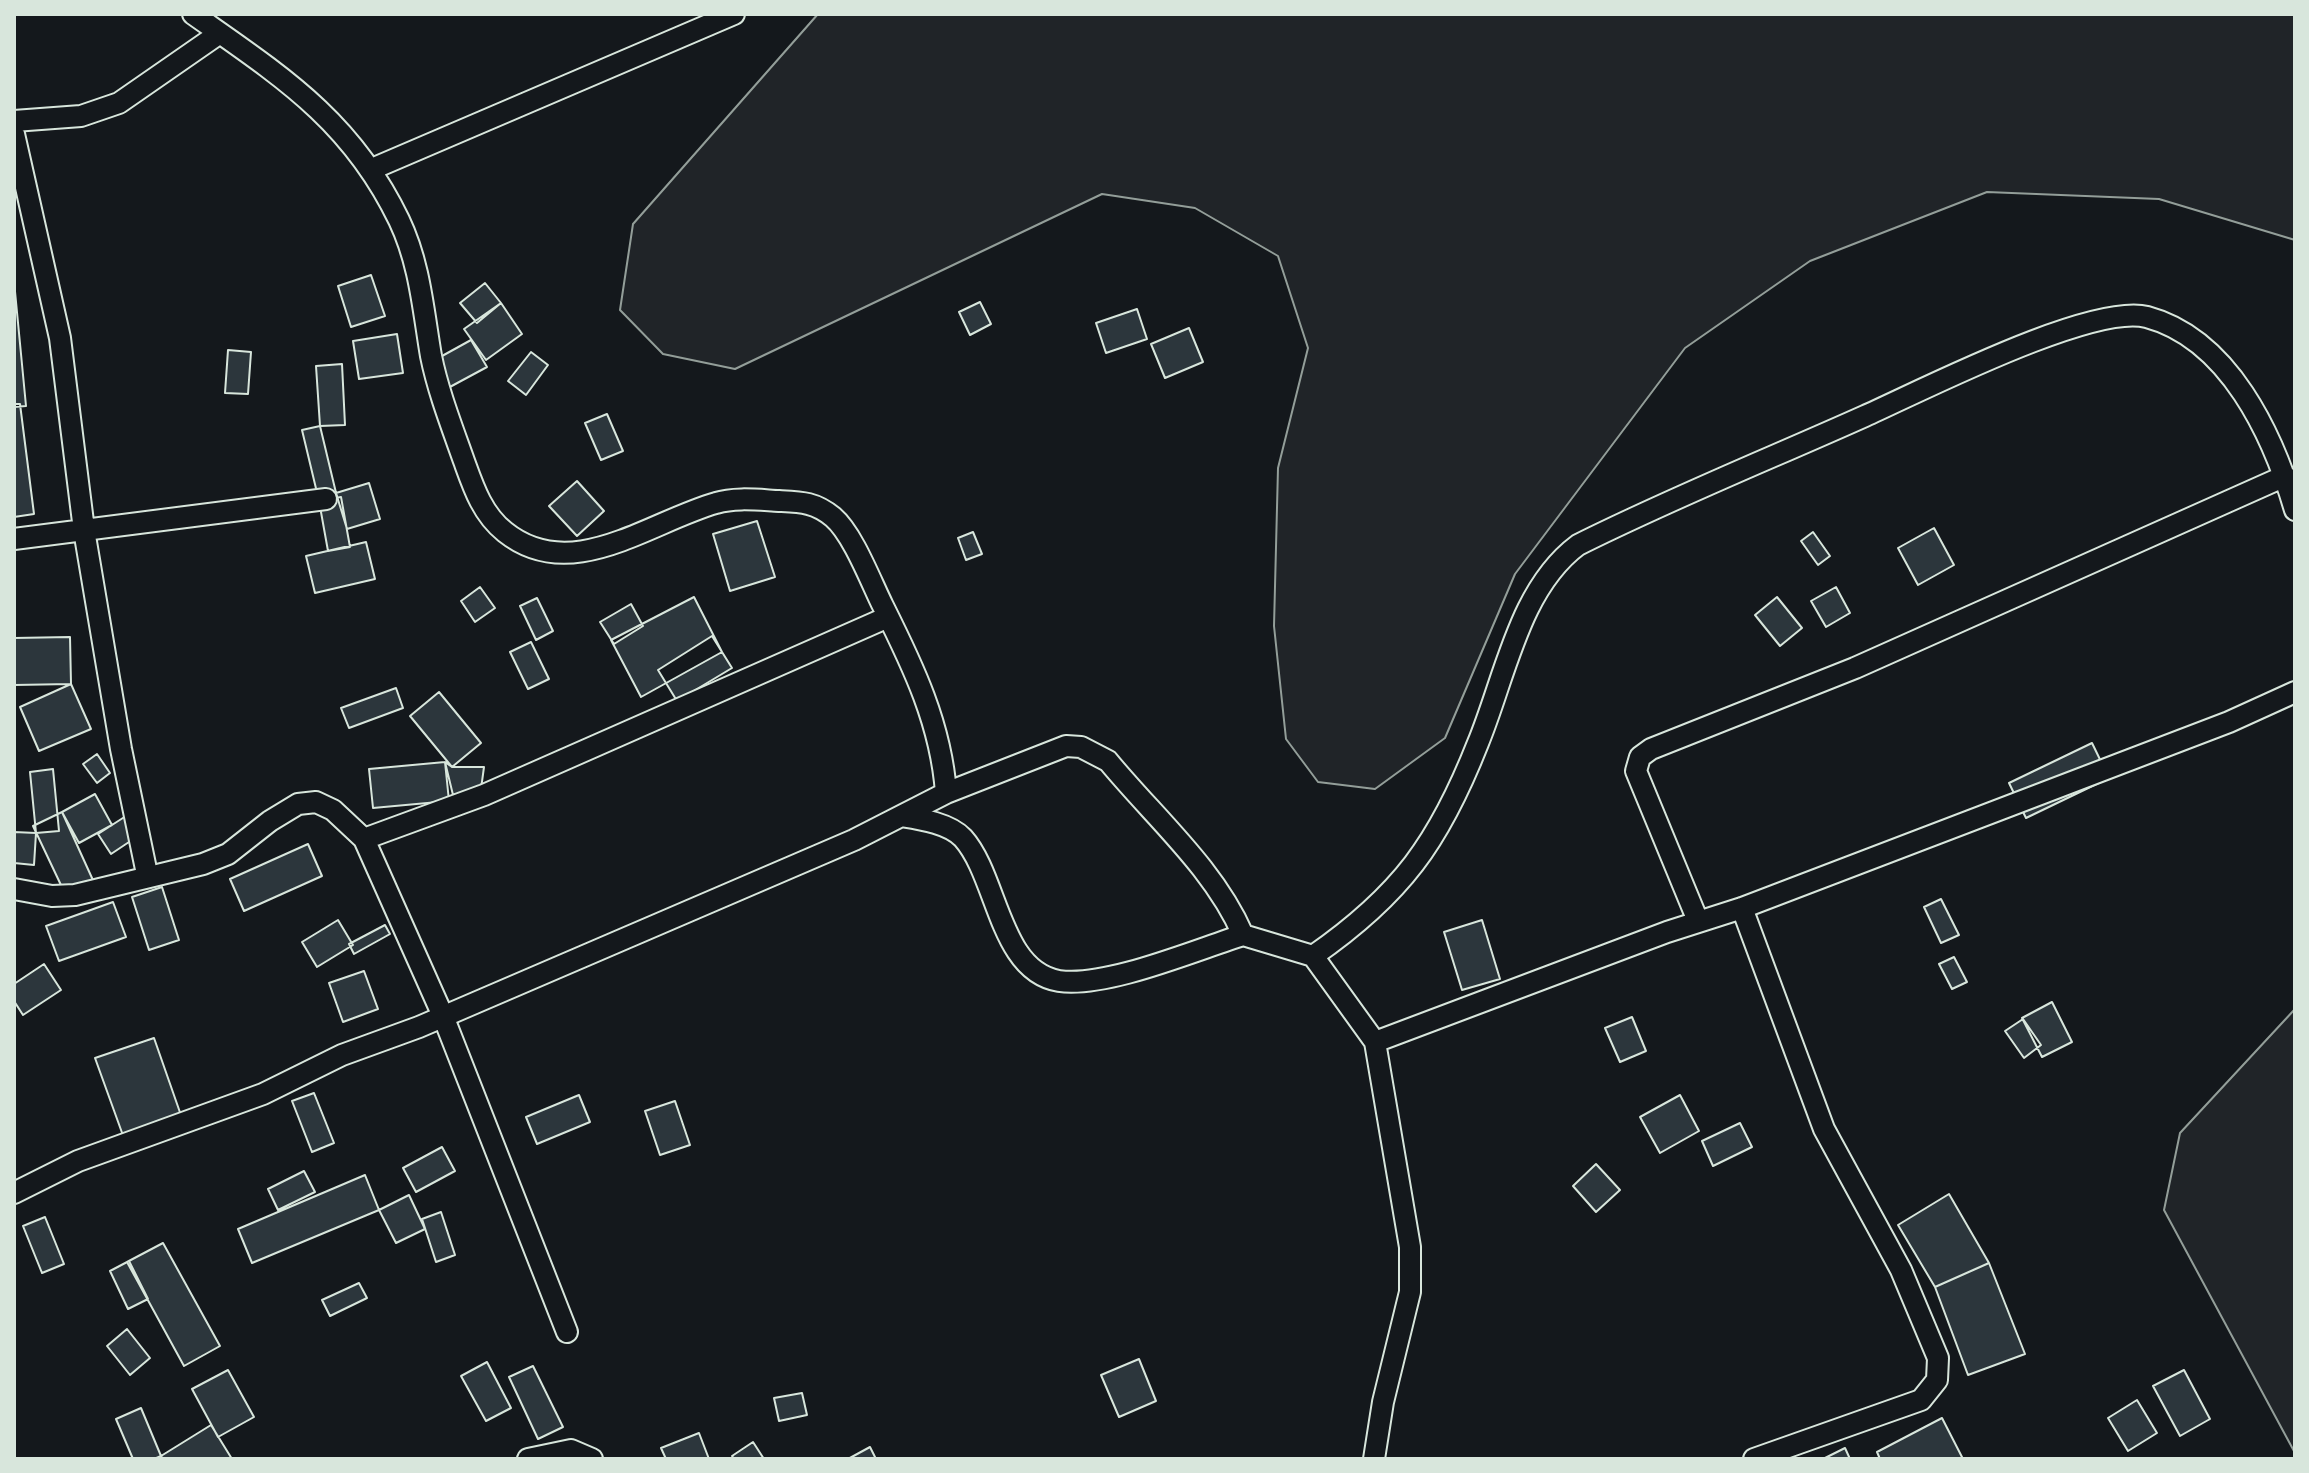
<!DOCTYPE html>
<html>
<head>
<meta charset="utf-8">
<style>
	body { margin:0 }
	#map { position:relative; width:2309px; height:1473px; overflow:hidden; background:#14181c; font-family:"Work Sans",sans-serif }
	canvas { display:block }
	.frame { position:absolute; inset:0; border:16px solid #d8e6dc; pointer-events:none }
</style>
</head>
<body>
<div id="map">
<canvas width="2309" height="1473"></canvas>
<div class="frame"></div>
</div>
<script>
const ctx = document.querySelector('canvas').getContext('2d');
ctx.lineJoin = 'round';
function fillPath(path, color) {
  ctx.fillStyle = color;
  ctx.fill(path, 'evenodd');
}
function stroke(path, color, width, dash) {
  ctx.strokeStyle = color;
  ctx.lineWidth = width;
  ctx.lineCap = dash ? 'butt' : 'round';
  ctx.setLineDash(dash || []);
  ctx.stroke(path);
}
const green = new Path2D(`
	M 818,14 L 2295,14 L 2295,240 L 2159,199 L 1987,192 L 1810,261 L 1685,348 L 1515,574 L 1445,738 L 1375,789 L 1318,782 L 1286,739 L 1274,626 L 1278,468 L 1308,348 L 1278,256 L 1195,208 L 1102,194 L 735,369 L 663,354 L 620,310 L 633,224 Z
	M 2295,1009 L 2295,1453 L 2164,1210 L 2180,1133 Z`);
const building = new Path2D(`
	M 371,275 L 385,316 L 351,327 L 338,286 Z
	M 14,281 L 26,406 L 14,407 Z
	M 485,283 L 501,303 L 477,323 L 460,303 Z
	M 980,302 L 991,324 L 970,335 L 959,312 Z
	M 501,303 L 522,334 L 486,360 L 464,329 Z
	M 1137,309 L 1147,339 L 1106,353 L 1096,323 Z
	M 1189,328 L 1203,362 L 1165,378 L 1151,344 Z
	M 397,334 L 403,373 L 359,379 L 353,341 Z
	M 471,340 L 487,367 L 448,388 L 433,361 Z
	M 228,350 L 251,352 L 248,394 L 225,393 Z
	M 531,352 L 548,365 L 526,395 L 508,381 Z
	M 342,364 L 345,425 L 320,426 L 316,366 Z
	M 14,404 L 20,404 L 34,514 L 14,517 Z
	M 607,414 L 623,451 L 601,460 L 585,423 Z
	M 320,426 L 337,497 L 319,501 L 302,430 Z
	M 577,481 L 604,511 L 577,536 L 549,506 Z
	M 369,483 L 380,519 L 347,529 L 336,493 Z
	M 341,497 L 350,547 L 328,551 L 319,501 Z
	M 757,521 L 775,577 L 730,591 L 713,534 Z
	M 1934,528 L 1954,565 L 1918,585 L 1898,548 Z
	M 973,532 L 982,554 L 966,560 L 958,538 Z
	M 1813,532 L 1830,556 L 1818,565 L 1801,541 Z
	M 366,542 L 375,579 L 315,593 L 306,556 Z
	M 480,587 L 495,608 L 475,622 L 461,601 Z
	M 1836,587 L 1850,613 L 1826,627 L 1811,601 Z
	M 694,597 L 722,652 L 641,697 L 611,640 Z
	M 1777,597 L 1802,628 L 1780,646 L 1755,615 Z
	M 537,598 L 553,631 L 536,640 L 520,606 Z
	M 631,604 L 643,626 L 614,644 L 600,622 Z
	M 712,636 L 732,668 L 677,701 L 658,670 Z
	M 70,637 L 71,684 L 14,685 L 14,638 Z
	M 531,642 L 549,679 L 528,689 L 510,652 Z
	M 71,684 L 91,729 L 39,751 L 20,707 Z
	M 396,688 L 403,708 L 349,728 L 341,708 Z
	M 439,692 L 481,743 L 452,767 L 410,716 Z
	M 2092,743 L 2109,778 L 2026,818 L 2009,783 Z
	M 97,754 L 110,773 L 97,783 L 83,764 Z
	M 445,762 L 452,767 L 484,767 L 481,789 L 453,795 Z
	M 445,762 L 449,801 L 373,808 L 369,769 Z
	M 53,769 L 59,831 L 36,833 L 30,772 Z
	M 95,794 L 112,825 L 79,843 L 62,812 Z
	M 62,812 L 97,889 L 69,902 L 33,826 Z
	M 126,816 L 138,836 L 111,854 L 98,834 Z
	M 14,832 L 36,833 L 34,865 L 14,863 Z
	M 308,844 L 322,876 L 244,911 L 230,879 Z
	M 162,887 L 179,940 L 149,950 L 132,897 Z
	M 1941,899 L 1959,935 L 1941,943 L 1924,907 Z
	M 113,902 L 126,937 L 59,961 L 46,926 Z
	M 338,920 L 353,945 L 317,967 L 302,942 Z
	M 1482,920 L 1500,979 L 1462,990 L 1444,932 Z
	M 385,925 L 390,934 L 354,954 L 349,944 Z
	M 1954,957 L 1967,982 L 1952,989 L 1939,964 Z
	M 44,964 L 61,990 L 23,1015 L 14,1001 L 14,984 Z
	M 364,971 L 378,1009 L 343,1022 L 329,983 Z
	M 2052,1002 L 2072,1042 L 2042,1057 L 2022,1018 Z
	M 1632,1017 L 1646,1051 L 1620,1062 L 1605,1028 Z
	M 2023,1019 L 2041,1045 L 2024,1058 L 2005,1031 Z
	M 154,1038 L 183,1121 L 125,1141 L 95,1058 Z
	M 314,1093 L 334,1143 L 312,1152 L 292,1101 Z
	M 579,1095 L 590,1122 L 537,1144 L 526,1117 Z
	M 1680,1095 L 1699,1131 L 1660,1153 L 1640,1117 Z
	M 675,1101 L 690,1145 L 660,1155 L 645,1111 Z
	M 1740,1123 L 1752,1147 L 1713,1166 L 1702,1141 Z
	M 442,1147 L 455,1171 L 416,1192 L 403,1168 Z
	M 1596,1164 L 1620,1190 L 1596,1212 L 1573,1186 Z
	M 304,1171 L 315,1192 L 278,1210 L 268,1189 Z
	M 365,1175 L 379,1210 L 252,1263 L 238,1229 Z
	M 1949,1194 L 1989,1263 L 1935,1287 L 1898,1225 Z
	M 409,1195 L 425,1229 L 396,1243 L 379,1210 Z
	M 441,1212 L 455,1255 L 436,1262 L 422,1219 Z
	M 45,1217 L 64,1264 L 42,1273 L 23,1226 Z
	M 163,1243 L 220,1346 L 184,1366 L 127,1262 Z
	M 129,1261 L 148,1299 L 128,1309 L 110,1271 Z
	M 1989,1263 L 2025,1354 L 1968,1375 L 1935,1287 Z
	M 359,1283 L 367,1298 L 330,1316 L 322,1300 Z
	M 127,1329 L 150,1358 L 130,1375 L 107,1346 Z
	M 1139,1359 L 1156,1401 L 1119,1417 L 1101,1375 Z
	M 487,1362 L 511,1408 L 486,1421 L 461,1376 Z
	M 533,1366 L 563,1427 L 538,1439 L 509,1377 Z
	M 228,1370 L 254,1417 L 218,1437 L 192,1389 Z
	M 2184,1370 L 2210,1419 L 2180,1436 L 2153,1386 Z
	M 802,1393 L 807,1415 L 779,1421 L 774,1398 Z
	M 2137,1400 L 2157,1433 L 2128,1451 L 2108,1418 Z
	M 141,1408 L 161,1456 L 154,1459 L 133,1459 L 116,1419 Z
	M 1942,1418 L 1963,1459 L 1880,1459 L 1877,1452 Z
	M 211,1425 L 232,1459 L 163,1459 L 161,1456 Z
	M 699,1433 L 709,1459 L 666,1459 L 661,1448 Z
	M 753,1442 L 764,1459 L 734,1459 L 732,1456 Z
	M 870,1447 L 876,1459 L 848,1459 Z
	M 1845,1448 L 1850,1459 L 1823,1459 Z`);
const minor = new Path2D(`
	M 193,14 C 281,76 351,120 399,220 C 420,264 423,309 431,356 C 438,391 452,427 464,461 C 473,486 482,514 505,532 C 571,585 649,522 716,503 C 735,497 759,500 779,501 C 801,502 815,502 833,517 C 853,534 871,582 883,606 C 913,666 941,724 946,793 L 1066,746 L 1081,747 L 1108,761 C 1154,817 1214,868 1243,935 L 1313,956 L 1375,1042 L 1410,1247 L 1410,1292 L 1383,1402 L 1374,1459
	M 14,121 L 81,116 L 119,103 L 220,33
	M 14,134 L 60,338 L 84,530 L 121,749 L 147,874
	M 372,169 L 734,14
	M 14,539 L 326,499
	M 901,816 C 920,819 949,823 963,838 C 998,877 999,971 1059,981 C 1106,988 1195,950 1243,935
	M 364,839 L 484,795 L 888,617
	M 14,889 L 52,896 L 75,895 L 203,864 L 228,854 L 270,821 L 298,804 L 316,802 L 333,810 L 364,839 L 443,1016 L 567,1332
	M 1742,908 L 1824,1129 L 1901,1270 L 1938,1358 L 1937,1380 L 1921,1400 L 1754,1459
	M 1698,921 L 1636,771 L 1640,757 L 1651,749 L 1855,668 L 2285,476
	M 1313,956 C 1401,895 1439,842 1478,743 C 1505,678 1519,589 1578,545 C 1672,498 1769,459 1865,416 C 1921,391 2092,303 2147,317 C 2229,339 2273,435 2295,510
	M 1375,1042 L 1667,932 L 1742,908 L 2229,722 L 2295,692
	M 14,1193 L 78,1161 L 263,1094 L 342,1055 L 419,1027 L 854,840 L 946,793
	M 528,1459 L 571,1450 L 592,1459`);
fillPath(green, '#202428');
stroke(green, '#939e99', 2);
fillPath(building, '#2c363c');
stroke(building, '#d8e6dc', 2);
stroke(minor, '#d8e6dc', 24);
stroke(minor, '#14181c', 20);
</script>
</body>
</html>
